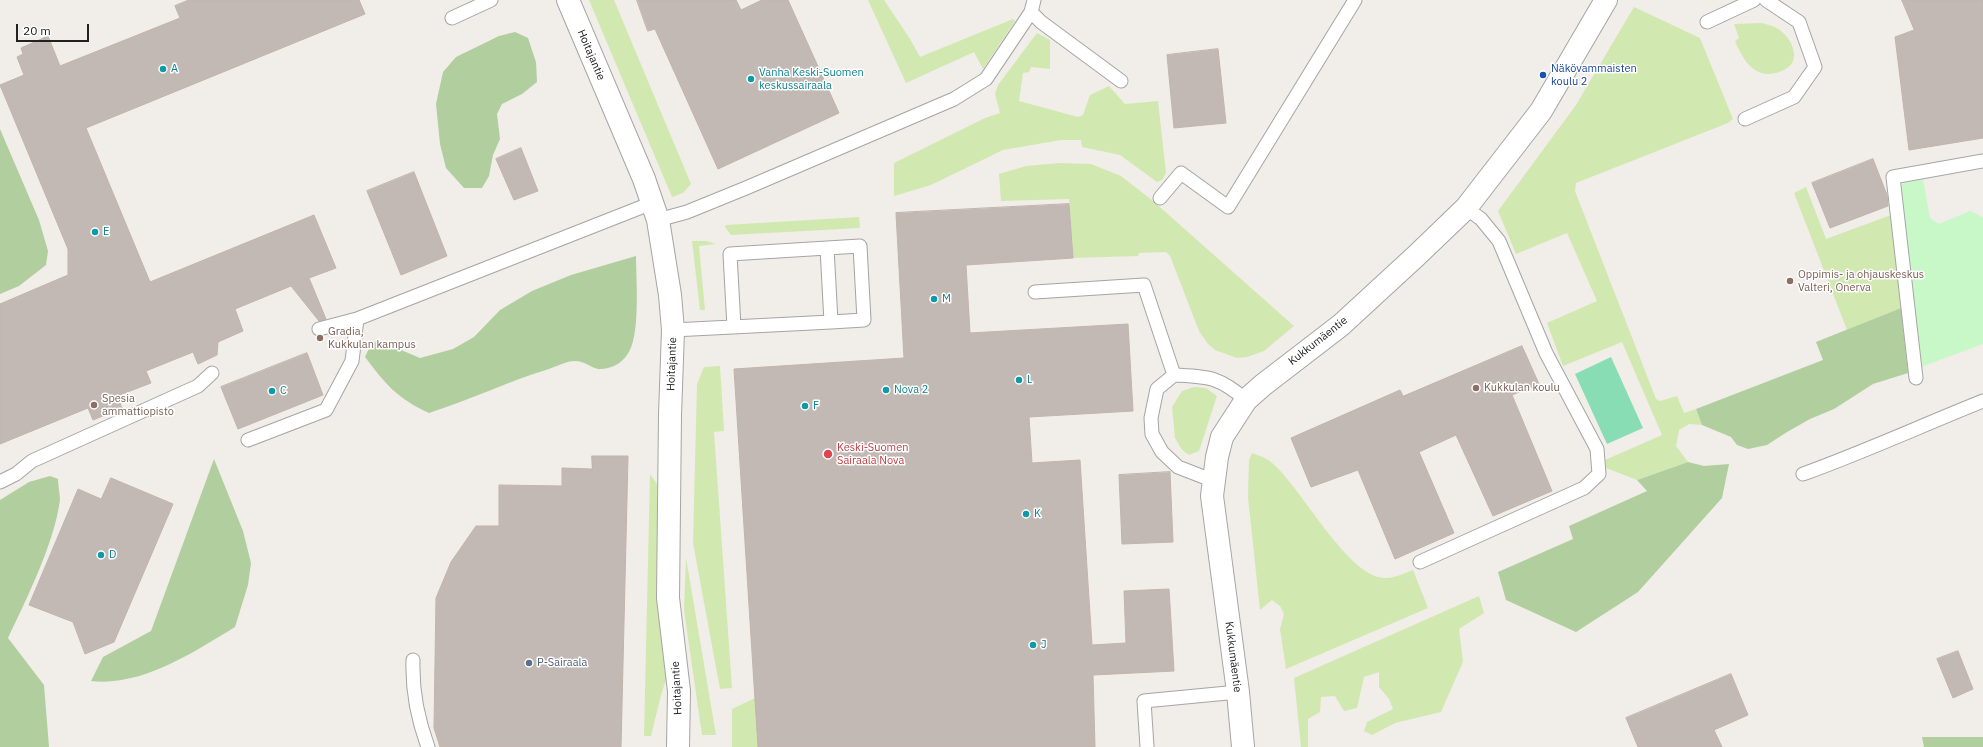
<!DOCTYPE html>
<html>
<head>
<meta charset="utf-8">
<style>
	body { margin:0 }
	#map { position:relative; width:1983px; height:747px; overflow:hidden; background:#f1ede8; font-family:"IBM Plex Sans",sans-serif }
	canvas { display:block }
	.scale { position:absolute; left:16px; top:24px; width:73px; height:18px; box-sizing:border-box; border:2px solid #212121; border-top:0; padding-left:5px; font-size:12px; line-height:14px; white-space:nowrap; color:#212121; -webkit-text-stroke:3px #fff; paint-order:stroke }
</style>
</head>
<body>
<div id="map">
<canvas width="1983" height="747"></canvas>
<div class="scale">20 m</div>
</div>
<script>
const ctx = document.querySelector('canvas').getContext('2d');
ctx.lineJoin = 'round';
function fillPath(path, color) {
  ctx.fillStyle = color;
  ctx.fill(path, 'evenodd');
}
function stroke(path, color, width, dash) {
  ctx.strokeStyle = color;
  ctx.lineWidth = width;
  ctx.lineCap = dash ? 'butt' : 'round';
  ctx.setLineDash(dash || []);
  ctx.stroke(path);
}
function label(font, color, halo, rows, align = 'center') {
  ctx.font = font + ' "IBM Plex Sans",sans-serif';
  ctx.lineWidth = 3;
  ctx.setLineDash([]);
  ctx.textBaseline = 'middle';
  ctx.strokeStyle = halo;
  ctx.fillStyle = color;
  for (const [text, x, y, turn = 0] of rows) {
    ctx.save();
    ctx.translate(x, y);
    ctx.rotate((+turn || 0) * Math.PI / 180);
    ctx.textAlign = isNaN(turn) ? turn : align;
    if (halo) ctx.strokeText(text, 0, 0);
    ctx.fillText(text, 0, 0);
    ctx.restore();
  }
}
const grass = new Path2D(`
	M 589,0 L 614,0 L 691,184 L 683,193 L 672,197 Z
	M 868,0 L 884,0 L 910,39 L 920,57 L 1013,19 L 1015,21 L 983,69 L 974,52 L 906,83 Z
	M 1634,7 L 1700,38 L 1733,119 L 1728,123 L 1576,183 L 1575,191 L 1656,399 L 1660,401 L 1677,396 L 1684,413 L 1696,409 L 1702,425 L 1689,424 L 1679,430 L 1676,446 L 1688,462 L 1637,480 L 1606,468 L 1605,460 L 1662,435 L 1622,342 L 1563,366 L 1547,323 L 1597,301 L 1567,233 L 1516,254 L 1498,211 L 1576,105 Z
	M 1762,23 C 1768,25 1776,26 1781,31 C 1790,38 1798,53 1792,63 C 1788,69 1782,71 1776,73 C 1754,79 1742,58 1735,41 L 1739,38 L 1734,24 Z
	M 1037,33 L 1050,40 L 1050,69 L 1031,67 L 1029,72 L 1023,73 L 1019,101 L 1078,117 L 1083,115 L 1090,95 L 1109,86 L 1125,104 L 1158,101 L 1166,173 L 1162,180 L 1157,182 L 1120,155 L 1082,147 L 1081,140 L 1061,140 L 1003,150 L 931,185 L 894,196 L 894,163 L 985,118 L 1000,113 L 995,94 L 998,85 Z
	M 1060,163 L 1091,164 L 1121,176 L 1153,201 L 1294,326 L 1264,351 L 1247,357 L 1237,358 L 1215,350 L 1208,344 L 1199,331 L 1170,256 L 1166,252 L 1139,253 L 1138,256 L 1073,258 L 1069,199 L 1001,201 L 999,174 L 1026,166 Z
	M 1806,187 L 1826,239 L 1891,215 L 1901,308 L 1847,330 L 1794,193 Z
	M 859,217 L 860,228 L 731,235 L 725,227 L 726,225 Z
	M 692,241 L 706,241 L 716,244 L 699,246 L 705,310 L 700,310 Z
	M 720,366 L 724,431 L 714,432 L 732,688 L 720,689 L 693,543 L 697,384 L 704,367 Z
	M 1194,387 L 1206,388 L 1217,396 L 1199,451 L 1189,455 L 1182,450 L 1175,438 L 1172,407 L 1182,391 Z
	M 1252,453 C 1258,455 1266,458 1271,462 C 1301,486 1349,581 1387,578 C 1395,578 1405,573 1413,570 L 1428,608 L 1286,669 L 1280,629 L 1284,614 L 1280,606 L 1272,600 L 1260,610 L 1248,497 L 1249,460 Z
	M 650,474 L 657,484 L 657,572 L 667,661 L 666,680 L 661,695 L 651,736 L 644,736 Z
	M 686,558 L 716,735 L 702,735 L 684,610 Z
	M 1479,596 L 1484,613 L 1459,629 L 1463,662 L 1441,712 L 1395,723 L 1372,735 L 1364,731 L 1367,722 L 1393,709 L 1389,699 L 1379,687 L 1379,672 L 1364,677 L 1357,708 L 1344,711 L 1335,696 L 1321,697 L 1320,712 L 1308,719 L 1308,747 L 1301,747 L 1294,678 Z
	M 755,698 L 758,747 L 732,747 L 732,709 Z`);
const forest = new Path2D(`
	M 515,32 L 528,38 L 536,62 L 537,82 L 522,94 L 502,104 L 497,114 L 500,139 L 493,155 L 489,176 L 482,188 L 464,188 L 446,168 L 440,144 L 436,104 L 443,72 L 456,57 L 499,36 Z
	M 0,129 L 39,220 L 48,251 L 46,265 L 19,286 L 0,294 Z
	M 636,256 C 636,279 641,338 627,355 C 621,364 609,370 598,369 C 590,367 584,361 575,361 C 567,361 557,366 549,369 C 509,381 470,400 429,413 C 397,398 386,385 365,357 L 372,342 L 387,344 L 420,358 L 453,349 L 474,337 L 500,310 L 532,291 L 571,275 Z
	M 1901,308 L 1908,373 L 1873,384 L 1834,409 L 1810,419 L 1787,432 L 1767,445 L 1748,449 L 1737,445 L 1731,437 L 1702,425 L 1696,409 L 1823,360 L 1816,342 Z
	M 214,459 L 243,531 L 251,563 L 248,585 L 235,627 C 194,652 141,687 91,681 L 103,657 L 151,631 Z
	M 1688,462 L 1704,466 L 1729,464 L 1722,498 L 1638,592 L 1576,632 L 1506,600 L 1498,572 L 1573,539 L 1569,526 L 1647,491 L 1637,480 Z
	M 50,476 L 58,479 C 58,486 60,494 60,500 C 54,544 27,598 8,638 L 44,685 L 49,747 L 0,747 L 0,500 L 29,482 Z
	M 1922,737 L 1983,737 L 1983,747 L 1924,747 Z`);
const park = new Path2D(`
	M 1923,179 L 1930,218 L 1939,224 L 1970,211 L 1983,217 L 1983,344 L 1918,368 L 1901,184 Z`);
const pitch = new Path2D(`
	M 1611,357 L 1643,428 L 1607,444 L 1575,374 Z`);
const building = new Path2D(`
	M 189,0 L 359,0 L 365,14 L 86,128 L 150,282 L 314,215 L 336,268 L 309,278 L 326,319 L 319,321 L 291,286 L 235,309 L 243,331 L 218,342 L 217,355 L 198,364 L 193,352 L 146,371 L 151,383 L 117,396 L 122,408 L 93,420 L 88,408 L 0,444 L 0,304 L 68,275 L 68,249 L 0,85 L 24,75 L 17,57 L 23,54 L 21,48 L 48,36 L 60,66 L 180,18 L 175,6 Z
	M 637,0 L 736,0 L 741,10 L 762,0 L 788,0 L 839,113 L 718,169 L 655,29 L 648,31 Z
	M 1902,0 L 1983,0 L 1983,138 L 1909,150 L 1895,37 L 1914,30 Z
	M 1218,49 L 1226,123 L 1174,128 L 1167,55 Z
	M 521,148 L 538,191 L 514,200 L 496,159 Z
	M 1873,159 L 1887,195 L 1888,206 L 1830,228 L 1812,183 Z
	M 414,172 L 447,256 L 401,275 L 367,191 Z
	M 1069,204 L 1073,258 L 966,265 L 970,333 L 1128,324 L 1133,411 L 1029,417 L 1032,463 L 1080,460 L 1092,645 L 1126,643 L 1124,591 L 1169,589 L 1174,671 L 1093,675 L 1095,747 L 758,747 L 734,369 L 904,358 L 896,213 Z
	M 1522,346 L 1539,384 L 1512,395 L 1552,491 L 1493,516 L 1456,435 L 1419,452 L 1454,533 L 1395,559 L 1358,470 L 1311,487 L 1291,438 L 1400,390 L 1403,396 Z
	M 307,353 L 323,395 L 238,429 L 221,387 Z
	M 592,456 L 628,456 L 621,747 L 440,747 L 434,728 L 436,598 L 451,562 L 476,526 L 499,526 L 499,485 L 562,486 L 562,468 L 592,469 Z
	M 1170,472 L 1173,542 L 1122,544 L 1119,475 Z
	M 111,478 L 173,504 L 114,642 L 85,654 L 73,622 L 29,605 L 78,489 L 101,499 Z
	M 1958,651 L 1973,689 L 1953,698 L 1937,659 Z
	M 1731,674 L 1748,715 L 1714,730 L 1722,747 L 1638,747 L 1626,718 Z`);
const service = new Path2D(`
	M 1031,12 L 1041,22 L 1121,81
	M 452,18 L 491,0
	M 1707,22 L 1754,0
	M 1745,119 L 1794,97 L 1815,67 L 1799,22 L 1766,0
	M 1160,198 L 1181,173 L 1228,207 L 1355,0
	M 658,220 L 687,212 L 746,188 L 954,99 L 986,79 L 1031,12 L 1034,0
	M 827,248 L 860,246 L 864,320 L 831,322
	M 1035,292 L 1144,285 L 1174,375
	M 319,329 L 357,319
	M 673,330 L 831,322 L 827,248 L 730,254 L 734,327
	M 1916,378 L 1893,177 L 1983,161
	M 248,440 L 326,410 L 352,361 L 357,319 L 652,203
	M 1803,474 C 1864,452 1923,425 1983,401
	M 1214,481 L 1178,467 L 1162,452 L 1152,434 L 1151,418 L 1157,389 L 1174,375 C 1209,377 1218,376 1246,400
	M 0,482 L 16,474 L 32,461 L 198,386 L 212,373
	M 1420,562 L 1584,488 L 1599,474 L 1597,449 L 1546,353 L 1499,241 L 1481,219 L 1466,208
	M 413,660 C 412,689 418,720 428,747
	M 1147,747 L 1144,701 L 1238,692`);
const minor = new Path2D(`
	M 568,0 L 644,179 L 658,220 L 670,295 L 673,330 L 670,415 L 668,598 L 679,691 L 678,747
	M 1243,747 L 1238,692 L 1212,496 L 1217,457 L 1222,437 L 1246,400 L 1263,385 L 1341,325 L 1416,256 L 1466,208 L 1541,111 L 1606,0`);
const markers = [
	[163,69,4,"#0f9aa8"],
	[1543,75,4,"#1a4fb4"],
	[751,79,4,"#0f9aa8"],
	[95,232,4,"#0f9aa8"],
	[1790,281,4,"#8d6e63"],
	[934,299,4,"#0f9aa8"],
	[320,338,4,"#8d6e63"],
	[1019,380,4,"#0f9aa8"],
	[1476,388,4,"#8d6e63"],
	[886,390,4,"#0f9aa8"],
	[272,391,4,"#0f9aa8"],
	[94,405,4,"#8d6e63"],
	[805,406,4,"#0f9aa8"],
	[828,454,5,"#e0444e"],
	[1026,514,4,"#0f9aa8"],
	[101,555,4,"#0f9aa8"],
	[1033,645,4,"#0f9aa8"],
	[529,663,4,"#5c6f8a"]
];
const streetNames = [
	["Hoitajantie",591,55,67],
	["Kukkumäentie",1318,341,-38],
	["Hoitajantie",672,364,-88],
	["Kukkumäentie",1233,657,83],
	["Hoitajantie",677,688,-93]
];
const cultureNames = [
	["A",171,69],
	["Vanha Keski-Suomen",759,73],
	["keskussairaala",759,86],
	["E",103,232],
	["M",942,299],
	["L",1027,380],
	["Nova 2",894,390],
	["C",280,391],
	["F",813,406],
	["K",1034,514],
	["D",109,555],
	["J",1041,645]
];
const transitNames = [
	["Näkövammaisten",1551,69],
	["koulu 2",1551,82]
];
const educationNames = [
	["Oppimis- ja ohjauskeskus",1798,275],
	["Valteri, Onerva",1798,288],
	["Gradia,",328,332],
	["Kukkulan kampus",328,345],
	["Kukkulan koulu",1484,388],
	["Spesia",102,399],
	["ammattiopisto",102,412]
];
const healthNames = [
	["Keski-Suomen",837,448],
	["Sairaala Nova",837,461]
];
const serviceNames = [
	["P-Sairaala",537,663]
];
fillPath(grass, '#d1e9b0');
fillPath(forest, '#b1cf9e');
fillPath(park, '#c8f8c8');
fillPath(pitch, '#89ddb5');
fillPath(building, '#c2b9b4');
stroke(building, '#c2b3ab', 1);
stroke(service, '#a5a5a5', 15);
stroke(minor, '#a5a5a5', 24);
stroke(service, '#fff', 13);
stroke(minor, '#fff', 22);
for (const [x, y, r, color] of markers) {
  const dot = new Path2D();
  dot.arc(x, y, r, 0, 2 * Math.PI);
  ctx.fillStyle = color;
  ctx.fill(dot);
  stroke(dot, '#fff', 1.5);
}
label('11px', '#212121', '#fff', streetNames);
label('11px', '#0d838f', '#fff', cultureNames, 'left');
label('11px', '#164399', '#fff', transitNames, 'left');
label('11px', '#785e54', '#fff', educationNames, 'left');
label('11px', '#be3a42', '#fff', healthNames, 'left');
label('11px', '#4e5e75', '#fff', serviceNames, 'left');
</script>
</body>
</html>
